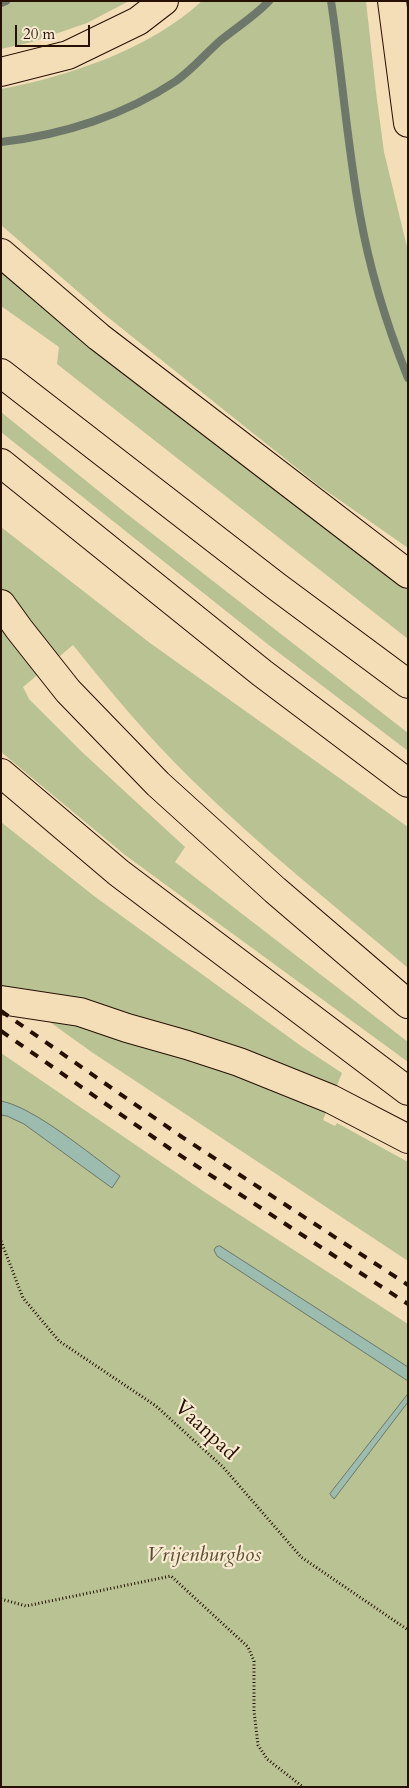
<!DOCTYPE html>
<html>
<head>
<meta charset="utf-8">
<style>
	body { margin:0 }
	#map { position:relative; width:409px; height:1788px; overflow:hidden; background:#f4deb8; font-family:Cardo,serif }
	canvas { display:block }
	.frame { position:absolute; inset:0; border:2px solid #261002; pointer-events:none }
	.scale { position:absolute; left:15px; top:25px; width:75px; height:22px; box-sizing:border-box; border:2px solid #261002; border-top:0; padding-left:6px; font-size:15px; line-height:18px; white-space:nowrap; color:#261002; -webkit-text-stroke:4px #f8ead1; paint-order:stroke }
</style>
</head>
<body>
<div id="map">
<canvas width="409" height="1788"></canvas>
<div class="frame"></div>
<div class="scale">20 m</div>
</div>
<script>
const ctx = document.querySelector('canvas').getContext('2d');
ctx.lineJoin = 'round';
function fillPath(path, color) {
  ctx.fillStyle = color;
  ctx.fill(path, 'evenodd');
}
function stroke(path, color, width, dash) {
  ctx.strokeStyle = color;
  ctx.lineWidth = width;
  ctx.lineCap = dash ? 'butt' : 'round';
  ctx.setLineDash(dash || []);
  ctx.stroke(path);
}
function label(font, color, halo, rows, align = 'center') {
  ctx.font = font + ' Cardo,serif';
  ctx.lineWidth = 4.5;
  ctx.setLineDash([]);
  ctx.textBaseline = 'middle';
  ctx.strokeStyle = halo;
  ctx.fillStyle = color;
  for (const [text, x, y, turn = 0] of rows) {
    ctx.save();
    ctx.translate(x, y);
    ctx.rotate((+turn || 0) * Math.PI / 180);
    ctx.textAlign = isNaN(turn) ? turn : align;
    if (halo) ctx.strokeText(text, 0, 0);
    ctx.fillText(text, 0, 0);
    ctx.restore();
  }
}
const green = new Path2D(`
	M 1,1 L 129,1 L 87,23 L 32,42 L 1,49 Z
	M 202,1 L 366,1 L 376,92 L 384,152 L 408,251 L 408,548 L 318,485 L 105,315 L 1,225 L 1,89 C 70,76 150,49 202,1 Z
	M 1,266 C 133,378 267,487 408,589 L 408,639 L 57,364 L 59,347 L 1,306 Z
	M 1,412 L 127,514 L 408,733 L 408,751 L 270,646 L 1,432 Z
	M 1,527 L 150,643 L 408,827 L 408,968 C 335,906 259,846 191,779 C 148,737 110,691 73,645 L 23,687 L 29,699 L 82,752 L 185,847 L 175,862 L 408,1042 L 408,1062 L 125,855 L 1,752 Z
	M 1,822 L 94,896 L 301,1046 L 342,1073 L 323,1120 L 335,1126 L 337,1123 L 408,1162 L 408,1261 L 93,1053 L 1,987 Z
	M 1,1053 L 206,1193 L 408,1324 L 408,1787 L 1,1787 Z`);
const water = new Path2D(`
	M 1,1101 C 34,1107 91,1155 120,1176 L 112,1188 L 24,1124 L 7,1116 L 1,1115 Z
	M 220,1246 L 408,1367 L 408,1381 L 217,1256 L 214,1250 L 216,1247 Z
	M 408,1394 L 408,1402 L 334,1499 L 330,1494 Z`);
const stream = new Path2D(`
	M 331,1 C 342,72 347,144 360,215 C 370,271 387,326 408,378
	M 1,3 L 6,1
	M 1,142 C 63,135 125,115 176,81 C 193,69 206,53 221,40 C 237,27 255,16 269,1`);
const path = new Path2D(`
	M 1,1241 L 23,1298 L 59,1341 L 156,1406 L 223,1467 L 301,1557 L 408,1630
	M 1,1599 L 26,1606 L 171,1576 L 248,1647 L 254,1661 L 254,1711 L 258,1745 L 267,1759 L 303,1787`);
const highway = new Path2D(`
	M 392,1 L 408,123
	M 1,72 L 68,55 L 138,21 L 164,1
	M 1,253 L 99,337 L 408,574
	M 1,373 L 276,586 L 408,684
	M 1,463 L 262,673 L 408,783
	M 1,604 L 19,629 L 68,691 L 158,784 L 275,890 L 408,1004
	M 1,773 L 119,873 L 408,1091
	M 1,1000 L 80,1012 L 127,1028 L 187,1045 L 239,1062 L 331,1099 L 408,1139`);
const rail = new Path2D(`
	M 1,1011 L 182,1137 L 408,1285
	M 1,1031 L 169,1148 L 408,1304`);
const streetNames = [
	["Vaanpad",205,1431,43]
];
const parkNames = [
	["Vrijenburgbos",204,1556]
];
fillPath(green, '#b8c292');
fillPath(water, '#9cbcb0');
stroke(water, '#6d776a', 1);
stroke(stream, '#6d776a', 8);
stroke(highway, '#261002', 30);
stroke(path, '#261002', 3, [1, 2.5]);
stroke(highway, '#f4deb8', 28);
stroke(rail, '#261002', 4, [9, 9]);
label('21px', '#261002', '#f8ead1', streetNames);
label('italic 21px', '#594e34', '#f8ead1', parkNames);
</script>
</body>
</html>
